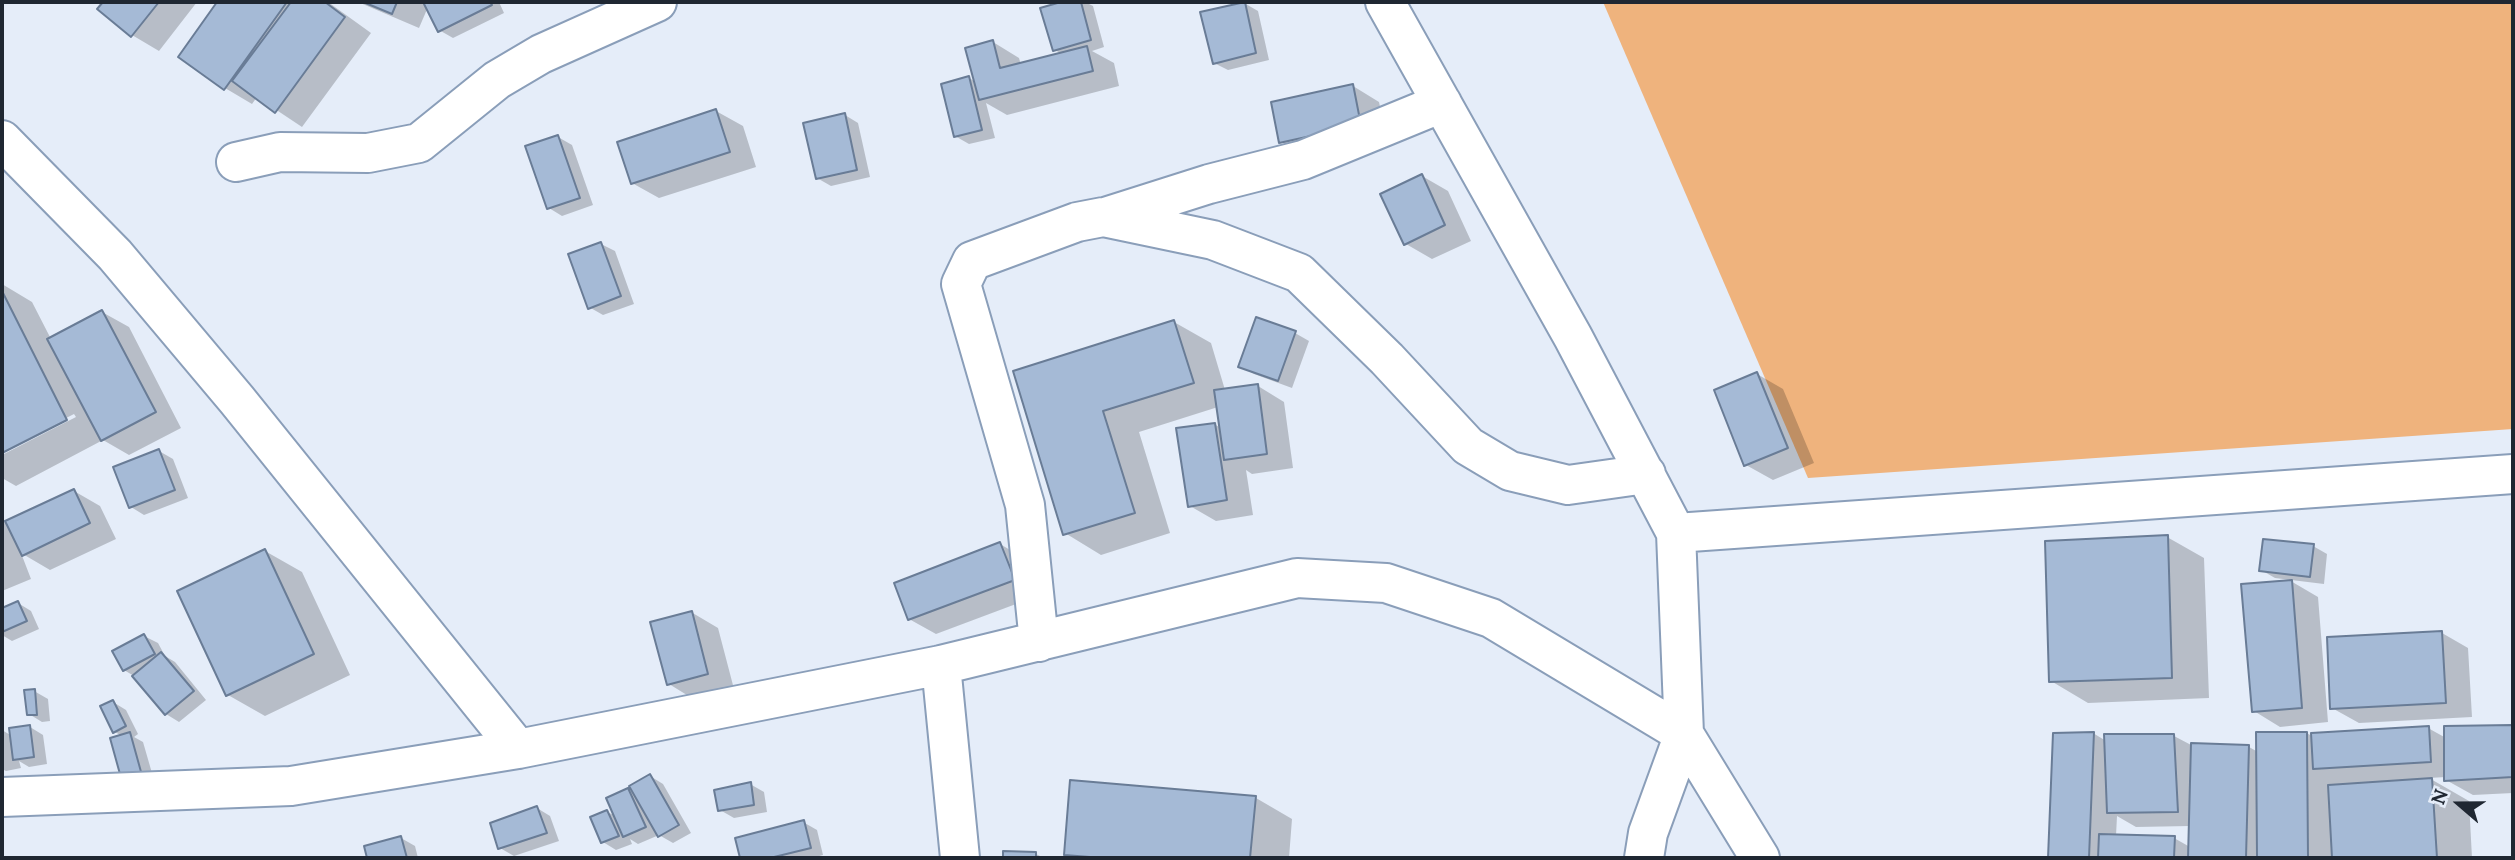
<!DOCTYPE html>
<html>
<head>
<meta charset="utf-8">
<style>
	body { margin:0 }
	#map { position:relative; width:2515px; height:860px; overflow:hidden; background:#e5edf9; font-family:Lora,serif }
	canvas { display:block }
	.frame { position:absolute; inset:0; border:4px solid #1f2732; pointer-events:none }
	.north { position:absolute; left:2424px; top:769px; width:70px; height:70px; -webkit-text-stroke:5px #e5edf9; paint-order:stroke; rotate:290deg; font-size:19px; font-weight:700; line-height:28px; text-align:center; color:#1f2732 }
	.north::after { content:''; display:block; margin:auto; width:24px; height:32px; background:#1f2732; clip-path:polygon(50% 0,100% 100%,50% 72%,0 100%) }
</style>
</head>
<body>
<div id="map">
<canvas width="2515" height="860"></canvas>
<div class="frame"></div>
<div class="north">N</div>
</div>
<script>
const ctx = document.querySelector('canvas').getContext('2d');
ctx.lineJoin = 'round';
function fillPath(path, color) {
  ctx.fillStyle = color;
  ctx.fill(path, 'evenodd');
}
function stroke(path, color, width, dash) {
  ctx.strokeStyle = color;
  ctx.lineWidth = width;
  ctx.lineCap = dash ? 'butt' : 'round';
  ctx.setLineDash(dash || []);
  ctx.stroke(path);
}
const green = new Path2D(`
	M 1603,2 L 2513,2 L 2513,429 L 1808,478 Z`);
const shadow = new Path2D(`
	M 105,2 L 197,2 L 159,51 L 132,35 L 100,9 Z
	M 219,2 L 328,2 L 371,33 L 302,127 L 257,97 L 252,104 L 225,88 L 180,57 Z
	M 358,2 L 499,2 L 504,13 L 453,38 L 439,30 L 428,7 L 419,28 Z
	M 1067,2 L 1085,2 L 1093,6 L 1104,47 L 1092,51 L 1114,63 L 1119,86 L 1007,115 L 986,103 L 995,138 L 969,144 L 955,136 L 969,78 L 976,82 L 993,42 L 1019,58 L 1021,65 L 1062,54 L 1055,50 L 1043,9 Z
	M 1244,3 L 1258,11 L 1269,60 L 1228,70 L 1214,63 Z
	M 1353,86 L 1379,102 L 1387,140 L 1307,157 L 1281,142 Z
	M 716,111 L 743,126 L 756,167 L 659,198 L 632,183 Z
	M 845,115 L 858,123 L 870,177 L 831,186 L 817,178 Z
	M 558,137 L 572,145 L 593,205 L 562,216 L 549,208 Z
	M 1422,176 L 1448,191 L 1471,241 L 1432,259 L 1406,244 Z
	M 601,244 L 615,251 L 634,304 L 603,315 L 589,307 Z
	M 2,284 L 32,302 L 51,339 L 102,312 L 129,327 L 181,428 L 129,455 L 103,440 L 16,486 L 2,478 L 2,455 L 76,417 L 74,414 L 2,451 Z
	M 1174,322 L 1211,343 L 1225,390 L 1258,386 L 1284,402 L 1293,468 L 1252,474 L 1246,470 L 1253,515 L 1216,521 L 1190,506 L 1214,424 L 1221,428 L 1218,407 L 1139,432 L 1170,533 L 1101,555 L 1065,533 L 1015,372 Z
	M 1295,333 L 1309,341 L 1292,388 L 1254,374 L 1240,366 Z
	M 1757,374 L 1783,389 L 1814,463 L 1773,480 L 1746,465 Z
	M 159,451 L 173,459 L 188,498 L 144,515 L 131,507 Z
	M 74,491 L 100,506 L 116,539 L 50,570 L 21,553 L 31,579 L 2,591 L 2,519 L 8,522 Z
	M 2167,537 L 2204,558 L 2209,698 L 2088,703 L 2051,681 Z
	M 1000,544 L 1027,560 L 1040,595 L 936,634 L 909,619 Z
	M 2313,546 L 2327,554 L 2324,584 L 2275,578 L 2261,570 Z
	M 265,551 L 302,572 L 350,675 L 265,716 L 228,695 Z
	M 2289,580 L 2318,597 L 2328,722 L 2280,727 L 2254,711 Z
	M 18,603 L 31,611 L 39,629 L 12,641 L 2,635 L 2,610 Z
	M 691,612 L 718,628 L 734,689 L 695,700 L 669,684 Z
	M 2442,633 L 2468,648 L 2472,717 L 2359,723 L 2332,708 Z
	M 144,636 L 158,643 L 165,656 L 175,662 L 206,700 L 179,722 L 166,714 L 134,676 L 124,670 Z
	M 34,691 L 48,699 L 50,721 L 42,722 L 29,714 Z
	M 113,702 L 126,710 L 138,734 L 134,737 L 143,742 L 156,787 L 138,791 L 122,736 L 115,732 Z
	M 30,727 L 43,735 L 47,764 L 29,767 L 19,761 L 21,768 L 6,771 L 2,769 L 2,730 L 12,736 Z
	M 2513,727 L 2513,793 L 2473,795 L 2446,780 L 2446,777 L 2429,778 L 2469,801 L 2472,858 L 2050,858 L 2054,734 L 2093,733 L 2106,741 L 2174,736 L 2193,746 L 2249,747 L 2258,752 L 2307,733 L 2313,737 L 2428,728 L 2446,738 L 2445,728 ZM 2117,816 L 2136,827 L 2190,826 L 2190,847 L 2174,838 L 2116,836 Z
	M 650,776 L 663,784 L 691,833 L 673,843 L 659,835 L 638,844 L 630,839 L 632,844 L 616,850 L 603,842 L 607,812 L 616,816 L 628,790 L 636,794 Z
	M 750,784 L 764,792 L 767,812 L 734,818 L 720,810 Z
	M 1256,798 L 1292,819 L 1289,858 L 1073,858 L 1066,854 Z
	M 537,808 L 550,816 L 559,841 L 514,856 L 500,848 Z
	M 803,822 L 817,830 L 823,855 L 812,858 L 742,858 L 737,839 Z
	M 401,838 L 415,846 L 418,858 L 369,858 L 366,847 Z
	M 1005,852 L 1036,854 L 1044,858 L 1004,858 Z`);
const building = new Path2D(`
	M 103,2 L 159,2 L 131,37 L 97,9 Z
	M 217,2 L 287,2 L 224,90 L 178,57 Z
	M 291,2 L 325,2 L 345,17 L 275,113 L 232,81 Z
	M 363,2 L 397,2 L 392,14 Z
	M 423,2 L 490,2 L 492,5 L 438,32 Z
	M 1061,2 L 1081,2 L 1091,40 L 1053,51 L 1040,8 Z
	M 1245,2 L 1256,53 L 1213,64 L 1200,12 Z
	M 993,40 L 1000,68 L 1087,46 L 1093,71 L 979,100 L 965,48 Z
	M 969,76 L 982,130 L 954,137 L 941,84 Z
	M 1353,84 L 1361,125 L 1279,143 L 1271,102 Z
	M 716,109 L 730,152 L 631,184 L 617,142 Z
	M 845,113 L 857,170 L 816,179 L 803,123 Z
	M 558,135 L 580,198 L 547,209 L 525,146 Z
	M 1422,174 L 1445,225 L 1404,245 L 1380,194 Z
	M 601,242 L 621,296 L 588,309 L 568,254 Z
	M 2,291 L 67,420 L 2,453 Z
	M 102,310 L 156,412 L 101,441 L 47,339 Z
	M 1256,317 L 1296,331 L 1278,381 L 1238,367 Z
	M 1174,320 L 1194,383 L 1103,411 L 1135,513 L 1063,535 L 1013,371 Z
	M 1757,372 L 1788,448 L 1744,466 L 1714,390 Z
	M 1258,384 L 1267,454 L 1224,460 L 1214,390 Z
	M 1215,423 L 1227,500 L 1188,507 L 1176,428 Z
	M 159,449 L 175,490 L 129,508 L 113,467 Z
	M 74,489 L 90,523 L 22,556 L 5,521 Z
	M 2168,535 L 2172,678 L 2049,682 L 2045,541 Z
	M 2263,539 L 2314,544 L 2310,577 L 2259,571 Z
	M 1000,542 L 1015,580 L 908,620 L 894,583 Z
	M 265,549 L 314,654 L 226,696 L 177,591 Z
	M 2292,580 L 2302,708 L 2252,712 L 2241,584 Z
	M 18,601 L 27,621 L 2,632 L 2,608 Z
	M 692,611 L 708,674 L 667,685 L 650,622 Z
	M 2442,631 L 2446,703 L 2330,709 L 2327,637 Z
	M 144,634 L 155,654 L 123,671 L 112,651 Z
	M 161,652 L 194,691 L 165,715 L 132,676 Z
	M 35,689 L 37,715 L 27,715 L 24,690 Z
	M 113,700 L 126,726 L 113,733 L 100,706 Z
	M 30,725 L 34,757 L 13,760 L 9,728 Z
	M 2513,725 L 2513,777 L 2444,781 L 2444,726 Z
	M 2429,726 L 2431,762 L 2313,769 L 2311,733 Z
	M 130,732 L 143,779 L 123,785 L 110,738 Z
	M 2094,732 L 2089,858 L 2048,858 L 2053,733 Z
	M 2256,732 L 2307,732 L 2308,858 L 2257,858 Z
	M 2104,734 L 2174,734 L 2178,812 L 2107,813 Z
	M 2191,743 L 2249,745 L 2246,858 L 2188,858 Z
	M 650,774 L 679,825 L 658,837 L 629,786 Z
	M 2432,778 L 2437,858 L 2332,858 L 2328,785 Z
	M 1070,780 L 1256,796 L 1250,858 L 1103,858 L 1064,855 Z
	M 751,782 L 754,805 L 718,811 L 714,790 Z
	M 628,788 L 646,827 L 623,837 L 606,798 Z
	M 537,806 L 547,833 L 498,849 L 490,823 Z
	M 607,810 L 619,836 L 601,843 L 590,817 Z
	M 804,820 L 811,848 L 770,858 L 740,858 L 735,838 Z
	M 2099,834 L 2175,836 L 2174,858 L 2098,858 Z
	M 401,836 L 407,858 L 367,858 L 364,846 Z
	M 1003,851 L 1036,852 L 1036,858 L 1003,858 Z`);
const minor = new Path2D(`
	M 1385,2 L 1573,337 L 1676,533 L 1684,734 L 1648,833 L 1644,858
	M 2,140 L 115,255 L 237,400 L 518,749
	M 236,162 L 280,152 L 368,153 L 419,143 L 497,80 L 541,54 L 657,2
	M 1105,217 L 1209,184 L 1303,160 L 1442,103
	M 1676,533 L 2513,474
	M 1039,642 L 1025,505 L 961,284 L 972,261 L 1077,222 L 1103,217 L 1213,240 L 1299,273 L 1387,359 L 1468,446 L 1510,471 L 1568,485 L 1646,474
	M 941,665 L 960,858
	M 2,797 L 291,786 L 518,749 L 941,665 L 1297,578 L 1386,583 L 1491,618 L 1684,734 L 1760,858`);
fillPath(green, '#efb37d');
fillPath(shadow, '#0003');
fillPath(building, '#a5bad6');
stroke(building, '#697c96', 2);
stroke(minor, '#8a9eb9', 42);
stroke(minor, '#fff', 38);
</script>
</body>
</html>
